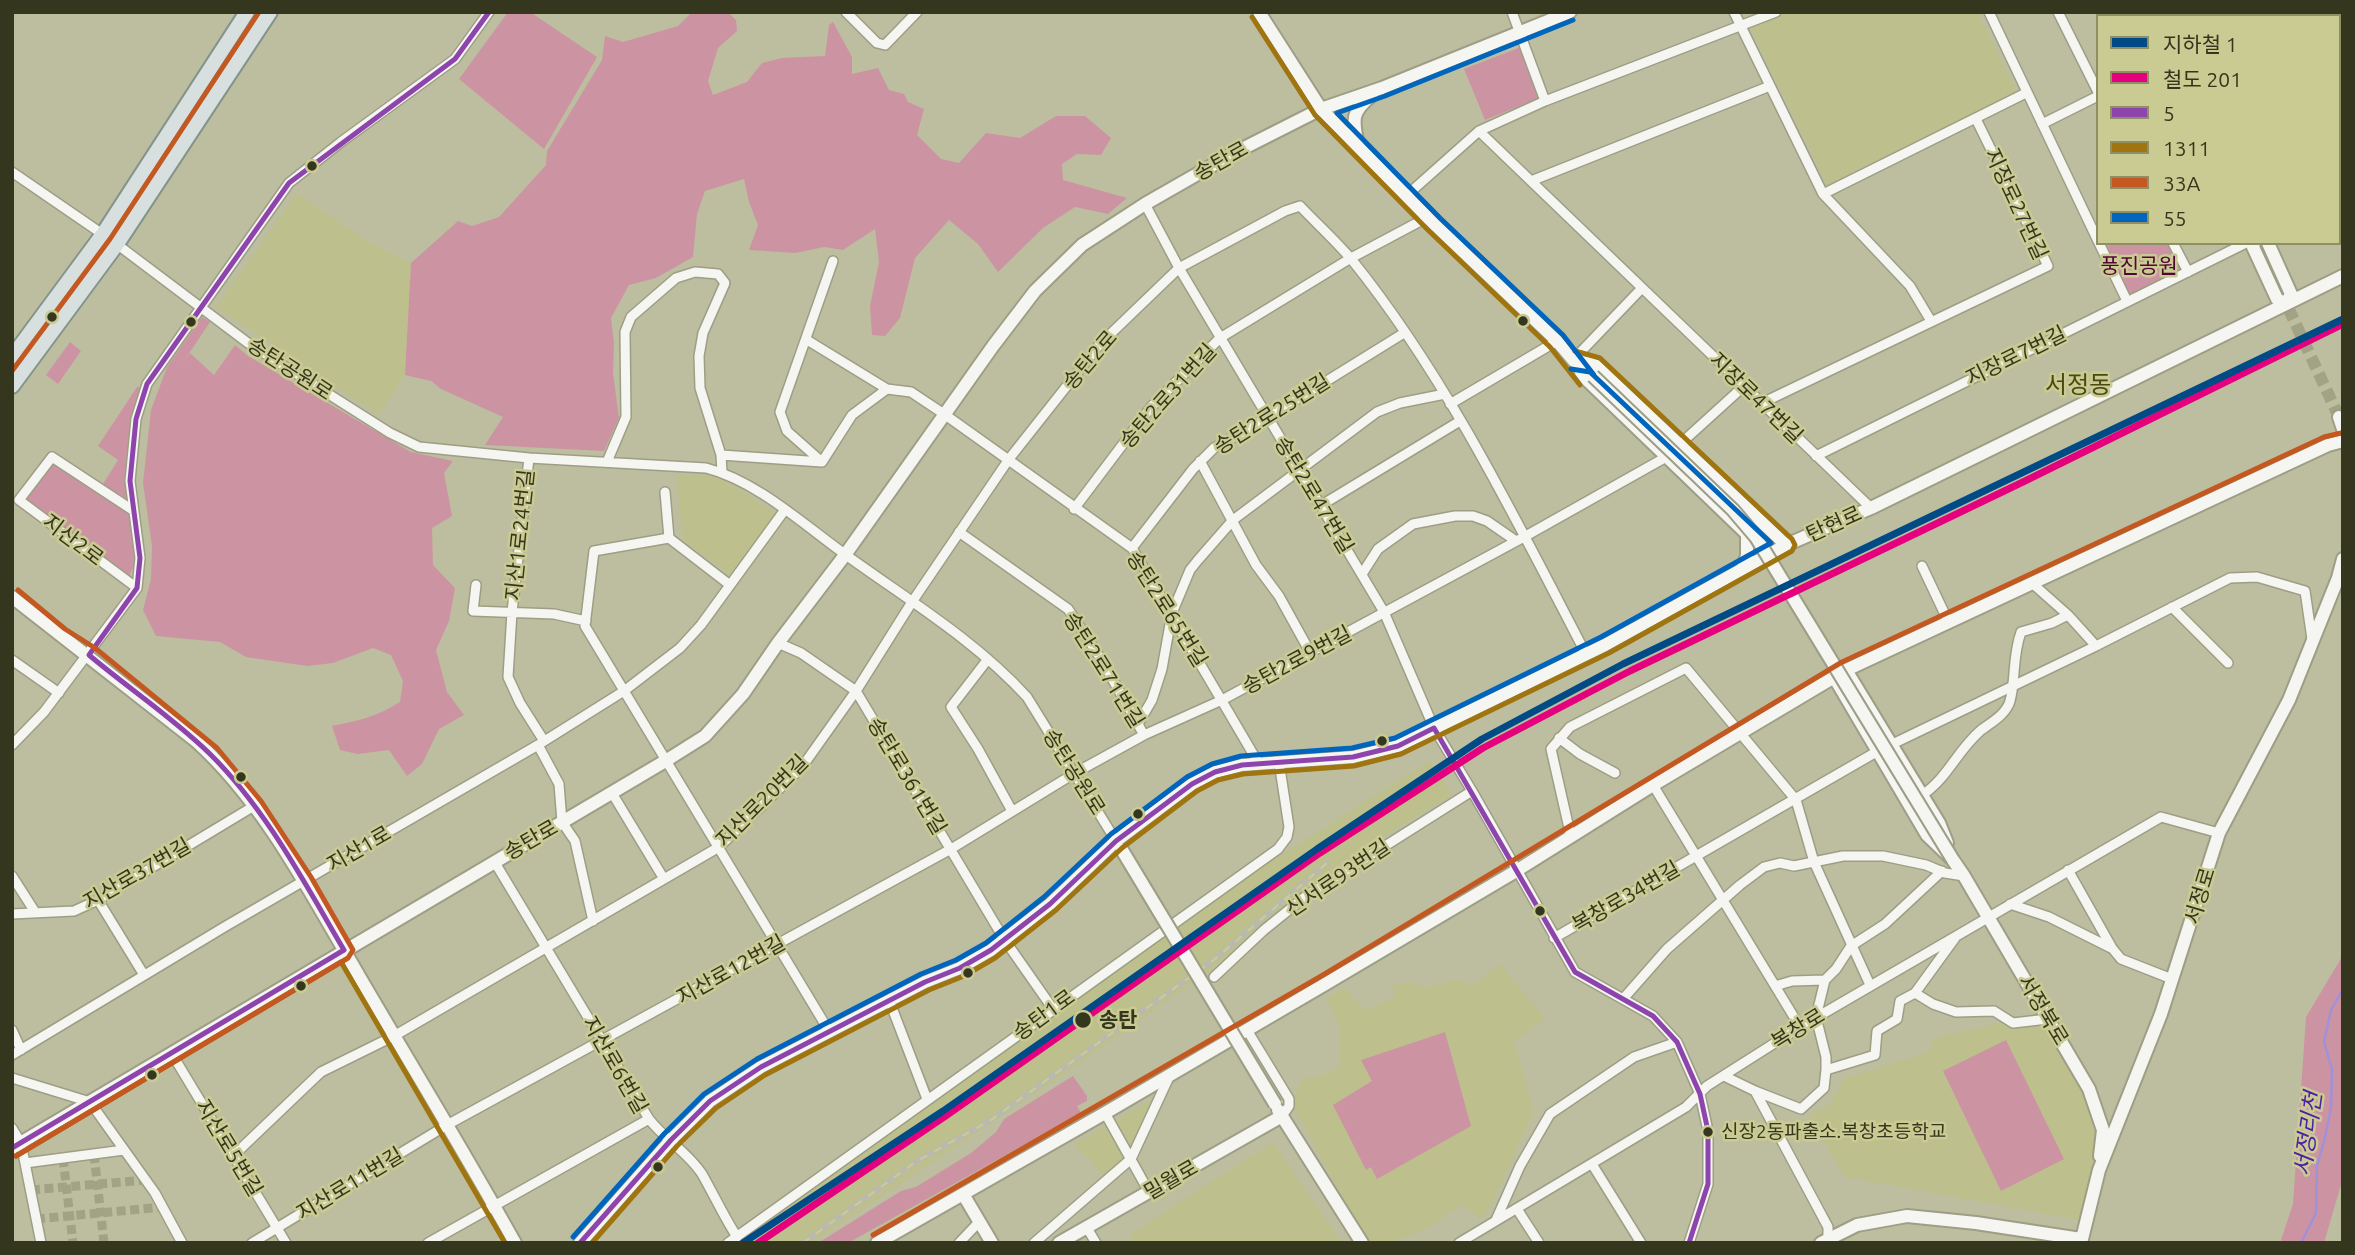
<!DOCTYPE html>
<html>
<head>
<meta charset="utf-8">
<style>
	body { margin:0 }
	#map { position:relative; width:2355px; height:1255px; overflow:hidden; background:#bdbe9f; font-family:Ubuntu,"Noto Sans KR",sans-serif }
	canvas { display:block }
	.frame { position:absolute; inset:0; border:14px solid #35361e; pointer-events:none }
	.legend { position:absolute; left:2096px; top:14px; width:245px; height:231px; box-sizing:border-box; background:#c9cb92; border:2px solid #8e8f64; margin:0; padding:9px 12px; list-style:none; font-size:21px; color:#35361e }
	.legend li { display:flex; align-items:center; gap:14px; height:35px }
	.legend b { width:35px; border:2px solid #8e8f64 }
</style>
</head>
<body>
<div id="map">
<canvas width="2355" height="1255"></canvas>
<div class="frame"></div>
<ul class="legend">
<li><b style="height:9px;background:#004a85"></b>지하철 1</li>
<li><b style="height:9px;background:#e5007d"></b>철도 201</li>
<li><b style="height:9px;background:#8e44ad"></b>5</li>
<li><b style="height:9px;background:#a0740e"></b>1311</li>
<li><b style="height:9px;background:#c35921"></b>33A</li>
<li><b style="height:9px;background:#0065bd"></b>55</li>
</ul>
</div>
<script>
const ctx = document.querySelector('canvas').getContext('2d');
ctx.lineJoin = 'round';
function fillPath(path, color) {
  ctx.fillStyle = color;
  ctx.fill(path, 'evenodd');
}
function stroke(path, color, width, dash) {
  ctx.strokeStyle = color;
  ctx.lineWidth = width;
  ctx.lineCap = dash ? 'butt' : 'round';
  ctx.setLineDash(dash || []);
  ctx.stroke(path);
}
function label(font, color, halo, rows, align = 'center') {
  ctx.font = font + ' Ubuntu,"Noto Sans KR",sans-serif';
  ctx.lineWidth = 5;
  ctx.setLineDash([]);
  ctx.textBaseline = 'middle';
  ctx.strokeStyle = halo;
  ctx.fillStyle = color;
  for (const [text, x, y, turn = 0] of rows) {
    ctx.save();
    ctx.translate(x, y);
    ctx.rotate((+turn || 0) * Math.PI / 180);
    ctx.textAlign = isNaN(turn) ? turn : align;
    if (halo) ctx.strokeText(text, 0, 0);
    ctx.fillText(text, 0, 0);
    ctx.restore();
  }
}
const built = new Path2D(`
	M 1787,12 L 1977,12 L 2017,91 L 1927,140 L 1828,187 L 1750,27 Z
	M 297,193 L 364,239 L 411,263 L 405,375 L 379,415 L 216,307 Z
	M 704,475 L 725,480 L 777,514 L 731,575 L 683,540 L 676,476 Z
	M 1429,761 L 1453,794 L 1333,867 L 1224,960 L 1069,1071 L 812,1243 L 733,1243 L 859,1157 L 1043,1020 L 1250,875 Z
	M 1500,964 L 1545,1018 L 1514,1042 L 1534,1111 L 1489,1210 L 1480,1218 L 1461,1205 L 1428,1228 L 1390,1243 L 1371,1243 L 1339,1191 L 1291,1102 L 1303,1079 L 1324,1075 L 1340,1067 L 1339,1024 L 1326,999 L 1345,987 L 1364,1010 L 1395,998 L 1392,985 L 1411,982 L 1424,988 L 1458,979 L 1473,985 Z
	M 2046,1018 L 2091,1099 L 2096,1121 L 2097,1146 L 2080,1220 L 1845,1177 L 1808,1117 L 1832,1102 L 1844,1078 L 1929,1052 L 1933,1038 L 2013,1020 Z
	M 1155,1098 L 1131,1149 L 1115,1121 Z
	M 1107,1125 L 1126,1157 L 1105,1177 L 1074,1145 Z
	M 1273,1142 L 1342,1243 L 1135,1243 L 1129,1235 Z`);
const green = new Path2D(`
	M 508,12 L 530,12 L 597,57 L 544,149 L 459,79 Z
	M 692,12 L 728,12 L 736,20 L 737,31 L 718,48 L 708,81 L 713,95 L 747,82 L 762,63 L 782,58 L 825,56 L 829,25 L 833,22 L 852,57 L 852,74 L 878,68 L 889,90 L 904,94 L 908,102 L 924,109 L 917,135 L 941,159 L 959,163 L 986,133 L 1020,138 L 1056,116 L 1085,116 L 1111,138 L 1101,155 L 1077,154 L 1062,164 L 1063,180 L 1127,198 L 1108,214 L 1075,207 L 1043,228 L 998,272 L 978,244 L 949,220 L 915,258 L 900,318 L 885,336 L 872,335 L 870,306 L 879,262 L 875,229 L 843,250 L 824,247 L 795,253 L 749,250 L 758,225 L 749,202 L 744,179 L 705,191 L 697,214 L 693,257 L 656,278 L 629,285 L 611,318 L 614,343 L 613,373 L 619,418 L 604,451 L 485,445 L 503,417 L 441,389 L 431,381 L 405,375 L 411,263 L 458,221 L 472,226 L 499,217 L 546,165 L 547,151 L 602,60 L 605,36 L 623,42 L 678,26 Z
	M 1521,47 L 1539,98 L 1485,120 L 1464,69 Z
	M 2113,243 L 2167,243 L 2181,270 L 2128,296 L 2105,247 Z
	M 202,317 L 210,322 L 182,364 L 190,353 L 214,375 L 235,345 L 248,356 L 411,452 L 453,461 L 444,473 L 452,516 L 432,528 L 433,565 L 455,588 L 449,621 L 436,650 L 447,692 L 464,715 L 439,729 L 422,764 L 407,776 L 389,750 L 358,754 L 340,750 L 332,726 C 358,721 378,716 400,702 L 403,681 L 391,655 L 373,648 L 333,663 L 307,666 L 246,657 L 220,642 L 156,636 L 143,610 L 151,579 L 152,546 L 143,483 L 151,410 L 167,367 Z
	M 70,342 L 81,351 L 58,384 L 46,375 Z
	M 137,387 L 141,387 L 143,390 L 133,428 L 133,503 L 103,484 L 118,460 L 98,446 Z
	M 54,461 L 133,516 L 136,562 L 129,576 L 119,571 L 25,500 Z
	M 2343,955 L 2343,1178 L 2324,1243 L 2280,1243 L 2293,1204 L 2306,1017 Z
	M 1445,1032 L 1471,1126 L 1377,1179 L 1371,1167 L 1366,1170 L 1333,1105 L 1372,1081 L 1361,1060 Z
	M 2006,1040 L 2064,1159 L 2001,1191 L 1943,1071 Z
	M 1073,1076 L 1087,1096 L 1087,1101 L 1077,1106 L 1081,1113 L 848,1243 L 818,1243 L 901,1191 L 916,1187 L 971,1153 L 996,1132 L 1004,1119 Z`);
const stream = new Path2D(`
	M 2301,1243 L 2316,1213 L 2317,1165 L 2324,1142 L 2331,1108 L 2332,1069 L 2324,1042 L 2331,1010 L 2343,989`);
const streetTunnel = new Path2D(`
	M 94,1154 L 104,1243
	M 63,1158 L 73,1243
	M 31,1190 L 145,1180
	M 36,1219 L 163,1207`);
const secondaryTunnel = new Path2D(`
	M 2258,243 L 2339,417`);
const street = new Path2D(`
	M 846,12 L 877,43 L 885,45 L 917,12
	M 1512,12 L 1545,101
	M 1734,12 L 1823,194 L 1910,286 L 1931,321
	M 1989,12 L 2098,241
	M 2058,12 L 2098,92
	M 2229,12 L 2230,16
	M 2302,12 L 2304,16
	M 2263,16 L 2270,12
	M 2339,84 L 2343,90
	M 2042,124 L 2098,96
	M 1479,131 L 1871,508
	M 12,172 L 114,242 L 248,343 L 390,433 L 419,447 L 529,458 L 706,468 C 757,481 804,525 846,555 C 908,600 975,640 1027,697 L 1116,841
	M 1531,181 L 1770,86
	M 1823,194 L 2026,93
	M 1406,196 L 1479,131 L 1545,101 L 1776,12
	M 2339,198 L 2343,197
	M 1145,204 L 1179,268 L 1384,612 L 1434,728 L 1472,791 L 1575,972 L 1653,1016 L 1677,1042 L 1700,1094 L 1708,1131 L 1708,1184 L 1689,1243
	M 2099,243 L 2127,301
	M 2173,243 L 2188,272
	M 833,261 L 780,412 L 787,431 L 822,462 L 852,415 L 887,389 L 911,392 L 944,414 L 1132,548 L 1259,764
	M 807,340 L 887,389
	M 1573,360 L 1642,288
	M 1762,403 L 2048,266 L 1976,119
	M 1450,404 L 1557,341
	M 1679,445 L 1744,386
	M 721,455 L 822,462
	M 1816,456 L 2246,243
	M 529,458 L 512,612 L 508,677 L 520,703 L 544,741
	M 1200,461 L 1256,565 L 1279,596 L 1310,652
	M 607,462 L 626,417 L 625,332 L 631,317 L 676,278 L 695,272 L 718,274 L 725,283 L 703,333 L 699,356 L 700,388 L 721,455 L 722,472
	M 665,492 L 669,538
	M 1320,506 L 1460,421
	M 1074,509 L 1151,407 L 1220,338 L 1351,258 L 1428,217
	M 134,511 L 52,457 L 19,500 L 137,588
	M 959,532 L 1068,609 L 1101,659 L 1144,735
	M 1132,548 L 1193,469 L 1214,448 L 1267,418 L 1404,333
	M 1922,566 L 1949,623
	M 1362,574 L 1378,549 L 1413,524 L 1455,516 L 1473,516 L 1487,521 L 1516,541
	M 2033,584 L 2068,615
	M 476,585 L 473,611 L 554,614 L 586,621
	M 730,585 L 669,538 L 594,551 L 585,626 L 829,1031
	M 2172,607 L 2228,663
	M 778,643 L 801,653 L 856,691 L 1004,939 L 1053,1009
	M 988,659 L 951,707 L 978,749 L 1012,811
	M 12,660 L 59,693
	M 1138,724 L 1152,700 L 1162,669 L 1172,613 L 1190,570 L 1198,560 L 1233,520 L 1377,412 L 1400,403 L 1445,394
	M 1559,738 L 1580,754 L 1615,773
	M 12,745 L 44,712 L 137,588 L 140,558 L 130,481 L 136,419 L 147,384 L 289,183 L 341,142 L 455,59 L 489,12
	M 538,745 L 559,784 L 562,822 L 575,841 L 593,921
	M 1653,785 L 1800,1027
	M 612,793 L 664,879
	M 1922,795 C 1947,779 1957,751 1980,731 C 1990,723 2006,715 2010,701 C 2016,679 2012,657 2021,632 L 2052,623 L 2068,615 L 2096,646 L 2230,578 L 2257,577 L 2305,591 L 2312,639
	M 1571,837 L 1551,749 L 1570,727 L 1686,668 L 1796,800 L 1814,862 L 1870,985
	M 494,861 L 649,1119 C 664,1139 688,1152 702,1174 C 714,1195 724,1217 737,1237
	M 2068,870 L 2112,948 L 2121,959 L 2172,979
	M 12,876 L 35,912
	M 98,900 L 144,975
	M 2010,904 L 2049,917 L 2111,948
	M 12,914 L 74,911 L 98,900 L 254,806
	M 1554,938 L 1878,751 L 2096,646
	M 1214,977 L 1264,930 L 1306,896 L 1472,791
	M 1825,980 L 1816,1017 L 1826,1057 L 1826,1070 L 1875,1055 L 1877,1031 L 1897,1019 L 1900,1001 L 1915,993 L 1933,1004 L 1956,1012 L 1994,1011 L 2013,1023 L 2048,1019
	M 1775,986 L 1792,981 L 1825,980 L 1836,969 L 1851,946 L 1885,924 L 1942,871
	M 1915,993 L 1955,938
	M 1623,999 L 1667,949 L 1740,885 L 1764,867 L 1780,863 L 1794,866 L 1843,856 L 1883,856 L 1926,865 L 1945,873 L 1964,876
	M 889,1000 L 927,1099
	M 12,1030 L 21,1050
	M 1247,1030 L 1289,1099 L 1289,1106 L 1282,1116
	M 172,1054 L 286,1243
	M 12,1055 L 226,926 L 538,745 L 624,691 L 680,648 L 701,625 L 784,511
	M 1724,1076 L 1755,1091 L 1828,1227 L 1828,1243
	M 12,1078 L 90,1102 L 155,1193 L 182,1243
	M 1755,1091 L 1801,1109 L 1824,1088 L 1826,1070
	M 1105,1113 L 1149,1192
	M 12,1128 L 21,1143 L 41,1243
	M 233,1156 L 321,1072 L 394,1036 L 719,847 L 802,767 L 856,691 L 912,602 L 1009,459 L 1100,344 L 1179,268 L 1285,211 L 1300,206 C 1317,224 1336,241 1352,260 C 1447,378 1516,520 1586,654
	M 25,1163 L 124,1150
	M 1592,1164 L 1641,1243
	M 1517,1209 L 1539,1243
	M 1496,1220 L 1520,1166 L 1550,1114 L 1634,1057 L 1677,1042
	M 1087,1228 L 1096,1243
	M 252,1243 L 447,1125 L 951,849 L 1075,773 L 1144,735 L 1222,700 L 1524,537 L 1668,456
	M 428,1243 L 649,1119
	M 728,1243 L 1278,849 L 1287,837 L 1289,827 L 1279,762
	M 959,1243 L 979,1222
	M 1034,1243 L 1131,1159 L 1169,1077
	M 1459,1243 L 1686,1107 L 1707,1086 L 1800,1027 L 2161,817 L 2219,833`);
const secondary = new Path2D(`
	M 1259,12 L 1321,109 L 1434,224 L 1557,341 L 1573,360 L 1593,376
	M 2144,12 L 2146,16
	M 1358,146 C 1353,120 1350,113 1372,95
	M 2254,243 L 2253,247 L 2277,299 L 2286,304 L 2291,294 L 2268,243
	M 1576,361 L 1594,364 L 1786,545
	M 1581,372 L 1587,380 L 1748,535
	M 2339,417 L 2343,429
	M 1742,569 L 1747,556 L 1747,534
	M 12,597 L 196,741 C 265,803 312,896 359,976 C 411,1065 465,1153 515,1243
	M 1846,670 L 1939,823 L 1947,843
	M 1834,677 L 1927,835 L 1953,860 L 1964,876 L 2089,1089 L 2103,1130 L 2100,1156
	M 1278,1110 L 1362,1243
	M 12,1148 L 667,760 L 705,736 L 743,694 L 778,643 L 845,555 L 993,346 L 1035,291 L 1082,245 L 1145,204 L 1234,153 L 1321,109 L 1382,88 L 1570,12
	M 963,1194 L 992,1243
	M 580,1243 L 671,1140 L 710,1101 L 761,1067 L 925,982 L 960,968 L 991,950 L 1050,904 L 1116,841 L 1192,784 L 1215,772 L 1242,765 L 1353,757 L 1398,746 L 1605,645 L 1786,545 L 1871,508 L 2343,276
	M 877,1243 L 1105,1113 L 1327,983 L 1516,871 L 1653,785 L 1846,670 L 2328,445 L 2343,441
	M 1059,1243 L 1282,1116
	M 1821,1243 L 1857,1225 L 1907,1216 L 1976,1223 L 2081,1239
	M 2081,1243 L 2099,1170 L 2161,1014 L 2219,833 L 2289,700 L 2338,578 L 2343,559`);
const primary = new Path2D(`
	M 12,357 L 103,234 L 247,12
	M 12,386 L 117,244 L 270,12`);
const rail = new Path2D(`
	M 803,1243 L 917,1161 L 991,1120 L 1215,959 L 1327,863`);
const secondaryBridge = new Path2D(`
	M 1593,376 L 1733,510 L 1756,537 L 1953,860
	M 1122,850 L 1275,1104`);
const bus1 = new Path2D(`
	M 12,1148 L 344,950 C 304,882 266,809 209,753 C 172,717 128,688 89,655 L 137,588 L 140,558 L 130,481 L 136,419 L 147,384 L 289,183 L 455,59 L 489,12
	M 580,1243 L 671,1140 L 710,1101 L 761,1067 L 925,982 L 960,968 L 991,950 L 1050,904 L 1116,841 L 1192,784 L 1215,772 L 1242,765 L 1353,757 L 1398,746 L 1434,728 L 1575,972 L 1653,1016 L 1677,1042 L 1700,1094 L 1708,1131 L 1708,1184 L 1689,1243`);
const bus2 = new Path2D(`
	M 1252,17 L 1315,115 L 1428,230 L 1550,347 L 1580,385
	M 16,1156 L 341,962 L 505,1243
	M 592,1243 L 677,1146 L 716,1108 L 765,1075 L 929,990 L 964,976 L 995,958 L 1056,910 L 1122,848 L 1197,791 L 1218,780 L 1243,774 L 1354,766 L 1401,754 L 1609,653 L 1792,551 L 1795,545 L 1792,539 L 1600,358 L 1575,351`);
const bus3 = new Path2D(`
	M 12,371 L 110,239 L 259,12
	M 16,1156 L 348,958 L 353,950 L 311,877 L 261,801 L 217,748 L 95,648 L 65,629 L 18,590
	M 873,1235 L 1323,975 L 1842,662 L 2324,437 L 2341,433`);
const bus4 = new Path2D(`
	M 1573,20 L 1385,96 L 1337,113 L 1440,218 L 1563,335 L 1594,375
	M 573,1237 L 664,1134 L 704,1094 L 757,1059 L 921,974 L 956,960 L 986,943 L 1044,897 L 1111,834 L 1187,777 L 1212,764 L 1241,756 L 1352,748 L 1395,738 L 1601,637 L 1771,543 L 1590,372 L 1571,369`);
const rail1 = new Path2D(`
	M 758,1243 L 947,1115 L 1320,853 L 1483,748 L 1630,671 L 2025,481 L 2343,324`);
const metro1 = new Path2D(`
	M 743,1243 L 943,1111 L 1317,849 L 1482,739 L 1623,664 L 2343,319`);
const markers = [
	[312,166,6,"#35361e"],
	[52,317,6,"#35361e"],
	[1523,321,6,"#35361e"],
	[191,322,6,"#35361e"],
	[1382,741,6,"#35361e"],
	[241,777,6,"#35361e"],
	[1138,814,6,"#35361e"],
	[1540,911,6,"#35361e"],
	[968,973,6,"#35361e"],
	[301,986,6,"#35361e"],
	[1083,1020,9,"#35361e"],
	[152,1075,6,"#35361e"],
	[1708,1132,6,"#35361e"],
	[658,1167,6,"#35361e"]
];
const busNames = [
	["신장2동파출소.복창초등학교",1721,1132]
];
const streetNames = [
	["송탄로",1221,161,-29],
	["지장로27번길",2016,204,65],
	["지장로7번길",2016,356,-26],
	["송탄2로",1090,360,-49],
	["송탄공원로",290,369,33],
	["송탄2로31번길",1168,396,-48],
	["지장로47번길",1756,398,44],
	["송탄2로25번길",1272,414,-32],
	["송탄2로47번길",1314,495,59],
	["탄현로",1834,524,-24],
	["지산1로24번길",520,535,-84],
	["지산2로",73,540,37],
	["송탄2로65번길",1167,609,58],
	["송탄2로9번길",1297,660,-28],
	["송탄2로71번길",1104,670,58],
	["송탄공원로",1074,772,58],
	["송탄로361번길",907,776,59],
	["지산로20번길",762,801,-45],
	["송탄로",531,840,-30],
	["지산1로",359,849,-30],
	["지산로37번길",137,874,-30],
	["신서로93번길",1338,878,-34],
	["서정로",2200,896,-73],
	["복창로34번길",1626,897,-30],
	["지산로12번길",731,970,-29],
	["서정북로",2043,1010,59],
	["송탄1로",1044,1015,-36],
	["복창로",1798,1029,-32],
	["지산로6번길",615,1065,60],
	["지산로5번길",229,1148,59],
	["밀월로",1171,1180,-30],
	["지산로11번길",350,1184,-31]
];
const parkNames = [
	["풍진공원",2139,266]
];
const stopNames = [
	["송탄",1099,1020]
];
const waterNames = [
	["서정리천",2308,1134,-82]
];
const quarterNames = [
	["서정동",2078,385]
];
fillPath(built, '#bdbf8d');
fillPath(green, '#cc94a3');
stroke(stream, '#a091d8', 2.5);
stroke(streetTunnel, '#a2a385', 9, [9, 4.5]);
stroke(secondaryTunnel, '#a2a385', 12, [12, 6]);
stroke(street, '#9d9e85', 12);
stroke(secondary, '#9d9e85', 16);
stroke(primary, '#84948b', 18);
stroke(street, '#f5f5f1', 9);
stroke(secondary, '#f5f5f1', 12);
stroke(primary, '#d7e0df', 14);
stroke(rail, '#b8b9b0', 5);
stroke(rail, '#c9cb92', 2.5, [8]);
stroke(secondaryBridge, '#9d9e85', 16, []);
stroke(secondaryBridge, '#f5f5f1', 12);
stroke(bus1, '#8e44ad', 5);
stroke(bus2, '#a0740e', 5);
stroke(bus3, '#c35921', 5);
stroke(bus4, '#0065bd', 5);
stroke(rail1, '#e5007d', 7);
stroke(metro1, '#004a85', 7);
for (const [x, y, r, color] of markers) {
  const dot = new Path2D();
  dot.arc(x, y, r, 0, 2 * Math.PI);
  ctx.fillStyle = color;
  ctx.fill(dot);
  stroke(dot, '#c9cb92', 2.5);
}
label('19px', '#35361e', '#c9cb92', busNames, 'left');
label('21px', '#35361e', '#c9cb92', streetNames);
label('21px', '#530535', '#c9cb92', parkNames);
label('bold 21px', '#35361e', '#c9cb92', stopNames, 'left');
label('italic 23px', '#4e20a7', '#c9cb92', waterNames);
label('24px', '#494911', '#c9cb92', quarterNames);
</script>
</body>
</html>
